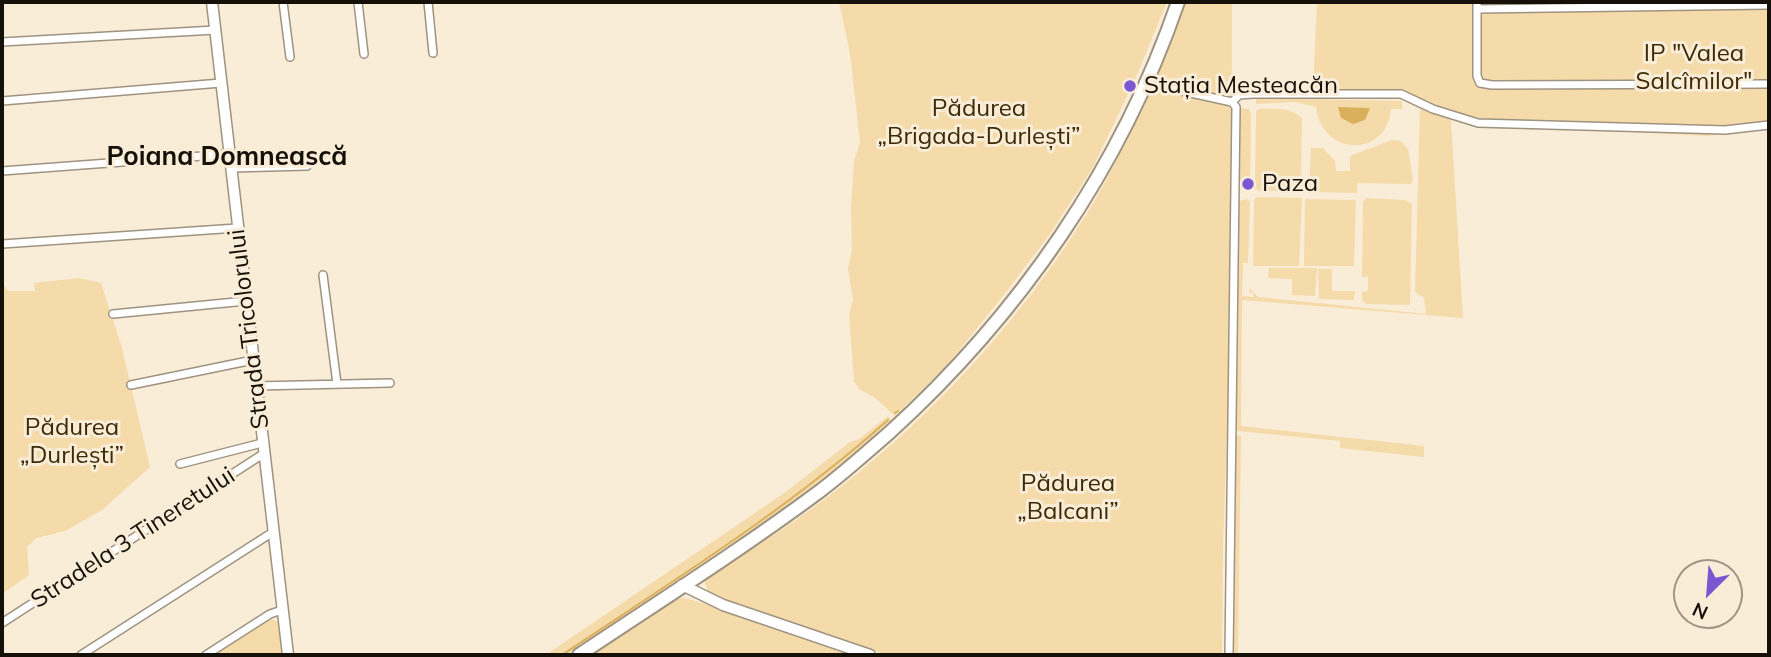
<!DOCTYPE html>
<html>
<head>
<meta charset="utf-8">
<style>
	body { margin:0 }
	#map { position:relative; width:1771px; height:657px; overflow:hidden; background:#f9edd8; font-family:Mulish,sans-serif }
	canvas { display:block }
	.frame { position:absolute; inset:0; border:4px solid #151109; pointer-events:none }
	.north { position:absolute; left:1673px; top:559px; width:70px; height:70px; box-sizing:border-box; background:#f9edd8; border:2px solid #9e9585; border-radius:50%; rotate:205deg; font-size:19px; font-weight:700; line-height:28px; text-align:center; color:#151109 }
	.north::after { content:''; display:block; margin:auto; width:24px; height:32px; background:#7958d2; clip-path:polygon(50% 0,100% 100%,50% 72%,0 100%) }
</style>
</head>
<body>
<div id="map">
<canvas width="1771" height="657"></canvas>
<div class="frame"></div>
<div class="north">N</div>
</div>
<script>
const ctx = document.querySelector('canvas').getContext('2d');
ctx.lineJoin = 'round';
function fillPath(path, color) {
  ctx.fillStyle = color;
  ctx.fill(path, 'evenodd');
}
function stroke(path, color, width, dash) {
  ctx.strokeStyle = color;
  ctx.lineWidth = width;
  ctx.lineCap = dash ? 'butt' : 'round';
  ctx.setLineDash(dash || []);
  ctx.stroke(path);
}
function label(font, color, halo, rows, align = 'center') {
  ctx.font = font + ' Mulish,sans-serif';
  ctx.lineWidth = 6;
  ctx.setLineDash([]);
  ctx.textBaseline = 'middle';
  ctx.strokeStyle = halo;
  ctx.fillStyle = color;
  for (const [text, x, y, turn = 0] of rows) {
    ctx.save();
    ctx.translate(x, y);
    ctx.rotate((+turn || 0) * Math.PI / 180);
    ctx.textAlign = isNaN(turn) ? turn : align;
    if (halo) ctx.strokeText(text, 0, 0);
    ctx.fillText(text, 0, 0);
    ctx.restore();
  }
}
const green = new Path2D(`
	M 839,2 L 1167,2 L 1134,82 L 1092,169 L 1050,234 L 1003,296 L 948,364 L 895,416 L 875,398 L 859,389 L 854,381 L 849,314 L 853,299 L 848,269 L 852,250 L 851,208 L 854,161 L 860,143 L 850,53 Z
	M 1185,2 L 1232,2 L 1231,321 L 1223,545 L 1222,655 L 887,655 L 725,601 L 708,591 L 705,583 L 706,579 C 752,549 799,520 842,486 C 937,411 1021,319 1086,215 C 1110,176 1129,135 1149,93 L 1157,89 L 1160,82 L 1155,80 Z
	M 1317,2 L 1769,2 L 1769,129 L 1707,136 L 1592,130 L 1592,124 L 1504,121 L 1471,117 L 1433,105 L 1403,90 L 1313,89 Z
	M 1256,98 L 1402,101 L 1402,109 L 1391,109 C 1387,158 1322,157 1316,107 L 1295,102 L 1256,104 Z
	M 1241,108 L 1249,109 L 1251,113 L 1250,180 L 1245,180 L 1244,190 L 1238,185 L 1239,112 Z
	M 1420,108 L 1451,120 L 1463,318 L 1242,300 L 1241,426 L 1424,446 L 1424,457 L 1340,448 L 1340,441 L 1238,431 L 1235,430 L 1239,201 L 1247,199 L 1250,202 L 1248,263 L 1243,263 L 1242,296 L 1253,297 L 1253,293 L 1249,293 L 1250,289 L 1258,297 L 1426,314 L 1424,298 L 1415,292 Z
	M 1259,109 C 1274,109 1290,107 1302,118 L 1301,189 L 1299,191 L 1260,191 L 1255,189 L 1256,111 Z
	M 1392,140 L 1401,141 L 1408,149 L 1413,180 L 1411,184 L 1357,183 L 1357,193 L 1309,192 L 1311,148 L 1323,148 L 1335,161 L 1336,171 L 1350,171 L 1350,156 Z
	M 1256,197 L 1302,198 L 1299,266 L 1253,266 L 1254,200 Z
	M 1366,198 L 1405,200 L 1412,204 L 1410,305 L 1366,304 L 1362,300 L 1362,292 L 1368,291 L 1368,277 L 1362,277 L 1363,202 Z
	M 1305,199 L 1356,200 L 1354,266 L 1304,266 Z
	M 1269,268 L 1317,268 L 1315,296 L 1292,295 L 1292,279 L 1268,278 Z
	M 1318,269 L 1332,269 L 1332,291 L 1355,291 L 1354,300 L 1319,299 Z
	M 79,278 L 101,283 L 122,348 L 150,467 L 102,510 L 65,531 L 36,538 L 27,547 L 29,575 L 2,594 L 2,282 L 8,291 L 35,291 L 34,283 Z
	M 888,416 L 891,420 C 794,512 677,580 567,655 L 553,655 L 550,652 L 783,494 L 850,442 L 859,439 Z
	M 1234,435 L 1241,436 L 1238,655 L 1231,655 Z
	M 684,598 L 728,610 L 859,655 L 590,655 L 672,600 Z
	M 271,619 L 280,623 L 285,655 L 215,655 Z`);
const water = new Path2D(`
	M 1338,107 L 1370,108 L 1365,120 L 1353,124 L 1341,118 Z`);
const stream = new Path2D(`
	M 895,413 L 898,411
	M 562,655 C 673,581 787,510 888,420`);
const street = new Path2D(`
	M 283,2 L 290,57
	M 358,2 L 364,54
	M 428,2 L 433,53
	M 1477,2 L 1477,76 L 1480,83 L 1492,85 L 1769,84
	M 1477,9 L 1769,5
	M 2,42 L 215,30
	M 1145,83 L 1232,102 L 1236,107 L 1229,655
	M 2,101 L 221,83
	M 1232,102 L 1239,95 L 1253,94 L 1401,94 L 1433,109 L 1478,123 L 1725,130 L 1769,125
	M 231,168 L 307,166
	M 2,171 L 229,154
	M 2,244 L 237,228
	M 323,275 L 337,384
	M 113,314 L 246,301
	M 131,385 L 253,360
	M 256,386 L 390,383
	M 180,464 L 262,443
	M 2,623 L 263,454
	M 81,655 L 273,532
	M 206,655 L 270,614 L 282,610`);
const secondary = new Path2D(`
	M 212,2 L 288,655
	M 682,585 L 723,605 L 870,655`);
const highway = new Path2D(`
	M 579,655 C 660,601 742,549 820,491 C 844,473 866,453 889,433 C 1019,315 1121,168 1178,2`);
const markers = [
	[1130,86,7,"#7958d2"],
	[1248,184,7,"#7958d2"]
];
const parkNames = [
	["IP \"Valea",1694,54],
	["Salcîmilor\"",1694,82],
	["Pădurea",979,109],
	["„Brigada-Durlești”",979,137],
	["Pădurea",72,428],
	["„Durlești”",72,456],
	["Pădurea",1068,484],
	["„Balcani”",1068,512]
];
const poiNames = [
	["Stația Mesteacăn",1144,86],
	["Paza",1262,184]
];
const streetNames = [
	["Strada Tricolorului",249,329,-97],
	["Stradela 3 Tineretului",133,538,-33]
];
const neighbourhoodNames = [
	["Poiana Domnească",227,157]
];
fillPath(green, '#f5daaa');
fillPath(water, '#dbb05d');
stroke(stream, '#dbb05d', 2);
stroke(street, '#9e9380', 10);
stroke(secondary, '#9e9380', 13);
stroke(highway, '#9e9380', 16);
stroke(street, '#fff', 7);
stroke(secondary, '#fff', 10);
stroke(highway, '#fff', 12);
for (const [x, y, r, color] of markers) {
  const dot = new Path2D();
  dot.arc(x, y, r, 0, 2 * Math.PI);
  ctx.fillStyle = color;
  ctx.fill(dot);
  stroke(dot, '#f9edd8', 2.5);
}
label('24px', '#3c2b05', '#f9edd8', parkNames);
label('24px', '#151109', '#f9edd8', poiNames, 'left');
label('24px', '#151109', '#f9edd8', streetNames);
label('bold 26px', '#151109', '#f9edd8', neighbourhoodNames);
</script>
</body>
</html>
